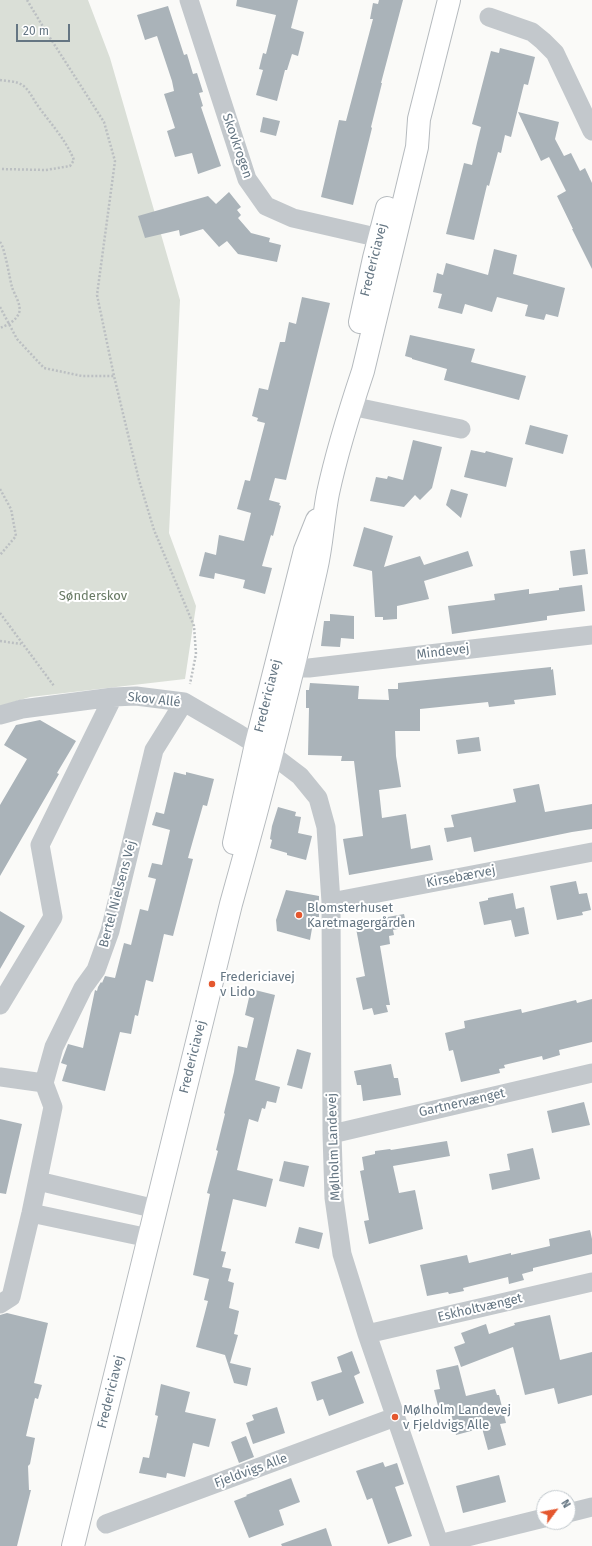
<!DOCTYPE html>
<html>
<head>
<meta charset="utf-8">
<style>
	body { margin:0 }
	#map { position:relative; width:592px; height:1546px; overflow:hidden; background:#fafaf8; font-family:"Fira Sans",sans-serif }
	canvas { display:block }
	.north { position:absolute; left:536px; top:1490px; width:40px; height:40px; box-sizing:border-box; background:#fff; border:1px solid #c1c8cd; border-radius:50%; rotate:58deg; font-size:11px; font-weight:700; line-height:16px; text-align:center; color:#657683 }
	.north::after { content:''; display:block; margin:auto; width:14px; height:18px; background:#e4572e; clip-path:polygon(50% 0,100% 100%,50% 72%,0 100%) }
	.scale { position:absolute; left:16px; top:24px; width:54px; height:18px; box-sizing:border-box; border:2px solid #657683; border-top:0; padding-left:5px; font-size:12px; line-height:14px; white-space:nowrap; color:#657683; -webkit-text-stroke:3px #fff; paint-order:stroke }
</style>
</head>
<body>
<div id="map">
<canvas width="592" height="1546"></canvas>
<div class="north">N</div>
<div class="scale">20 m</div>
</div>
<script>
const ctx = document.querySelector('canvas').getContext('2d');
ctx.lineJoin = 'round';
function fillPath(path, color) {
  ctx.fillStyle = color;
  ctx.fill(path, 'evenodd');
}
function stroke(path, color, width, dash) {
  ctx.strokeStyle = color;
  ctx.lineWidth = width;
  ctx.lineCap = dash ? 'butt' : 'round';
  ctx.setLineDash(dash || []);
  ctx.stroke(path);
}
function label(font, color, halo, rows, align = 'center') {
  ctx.font = font + ' "Fira Sans",sans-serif';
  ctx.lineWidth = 4;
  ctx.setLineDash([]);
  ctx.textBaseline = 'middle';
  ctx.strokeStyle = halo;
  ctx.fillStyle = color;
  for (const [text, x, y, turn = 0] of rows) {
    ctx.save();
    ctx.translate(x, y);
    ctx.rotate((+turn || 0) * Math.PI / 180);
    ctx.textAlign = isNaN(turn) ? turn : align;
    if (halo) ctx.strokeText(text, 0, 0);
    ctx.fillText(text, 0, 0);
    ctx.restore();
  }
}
const green = new Path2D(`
	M 0,0 L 88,0 L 110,58 L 180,300 L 169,533 L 196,606 L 185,679 L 30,697 L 0,706 Z`);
const building = new Path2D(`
	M 237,0 L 298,0 L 291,28 L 304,32 L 298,56 L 292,54 L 287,70 L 285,70 L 277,101 L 256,95 L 263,70 L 259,69 L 263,53 L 266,54 L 276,15 L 236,6 Z
	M 379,0 L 403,0 L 381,83 L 382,83 L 371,127 L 372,128 L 353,205 L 321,197 L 339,120 L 346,121 L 373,19 L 370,19 L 373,3 L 378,4 Z
	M 168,6 L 184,55 L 187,54 L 193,74 L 197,73 L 203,92 L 199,93 L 203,106 L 201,107 L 221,166 L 198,174 L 192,153 L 175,157 L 167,131 L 175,128 L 164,94 L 174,91 L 172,81 L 157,36 L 145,40 L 137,15 Z
	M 500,48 L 535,57 L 528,85 L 524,84 L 511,137 L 505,135 L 501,153 L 498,152 L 489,186 L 487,185 L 474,240 L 446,234 L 464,163 L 472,165 L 477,143 L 481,127 L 472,124 L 491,51 L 499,53 Z
	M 518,112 L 559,122 L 555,139 L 564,156 L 571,153 L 580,171 L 585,168 L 592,183 L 592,269 L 572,229 L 573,229 L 557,196 L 566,191 L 549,157 L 541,161 Z
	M 263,117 L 280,121 L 276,136 L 260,132 Z
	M 229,192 L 241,207 L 237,210 L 241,215 L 238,218 L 251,233 L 270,238 L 269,242 L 281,245 L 277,262 L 238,254 L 227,241 L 219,247 L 203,229 L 180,236 L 179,230 L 145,238 L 138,216 L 208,196 L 216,204 Z
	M 494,249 L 517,255 L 513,274 L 565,288 L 558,317 L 546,314 L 544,320 L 525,316 L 528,305 L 497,297 L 492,312 L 465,304 L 462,314 L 438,308 L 442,294 L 433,292 L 437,273 L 443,275 L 446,263 L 488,275 Z
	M 302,297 L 330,303 L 286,480 L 275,478 L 269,500 L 280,503 L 279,505 L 281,506 L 273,536 L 271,535 L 262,566 L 272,568 L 265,594 L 243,588 L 245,580 L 215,573 L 214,579 L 199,576 L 205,552 L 216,555 L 219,535 L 244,541 L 251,513 L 237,509 L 245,480 L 250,481 L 265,423 L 257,421 L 258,418 L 252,416 L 259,388 L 268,390 L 280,342 L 285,342 L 289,322 L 296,324 Z
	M 410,335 L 475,349 L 471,362 L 526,376 L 519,400 L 444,380 L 447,369 L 412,359 L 412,358 L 405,356 Z
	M 530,425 L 568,435 L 563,454 L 525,444 Z
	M 413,440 L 442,447 L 432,488 L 420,500 L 415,495 L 404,507 L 370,501 L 376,477 L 387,479 L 388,476 L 403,480 Z
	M 471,450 L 485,453 L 486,451 L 513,458 L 506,487 L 464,477 Z
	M 451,489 L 468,494 L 461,518 L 446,505 Z
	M 364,527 L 393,536 L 384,567 L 420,556 L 424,565 L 468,551 L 473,566 L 424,581 L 429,599 L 397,606 L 397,619 L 383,620 L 383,617 L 375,617 L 372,571 L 353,566 Z
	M 585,549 L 588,574 L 573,576 L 570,551 Z
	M 582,585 L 585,611 L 547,616 L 547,620 L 452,634 L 448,606 L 495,600 L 494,594 L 529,589 L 529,594 L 559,590 L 559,588 Z
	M 330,614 L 354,616 L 354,639 L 341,638 L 340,647 L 321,646 L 324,621 L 330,621 Z
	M 551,667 L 551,670 L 553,669 L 556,695 L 514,700 L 515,704 L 489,707 L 488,702 L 420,709 L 420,731 L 395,731 L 396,756 L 401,787 L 379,790 L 382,818 L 406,814 L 411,849 L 430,845 L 433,860 L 349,875 L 343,839 L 363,836 L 354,761 L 341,761 L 342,756 L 308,755 L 309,708 L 306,708 L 306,690 L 309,690 L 310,683 L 359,686 L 358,699 L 389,700 L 388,689 L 398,689 L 398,683 Z
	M 40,720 L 76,741 L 57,773 L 59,774 L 0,876 L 0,805 L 27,759 L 4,745 L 16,725 Z
	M 479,737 L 481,751 L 458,754 L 456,740 Z
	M 174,772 L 186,775 L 186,772 L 214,779 L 207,806 L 203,805 L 188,858 L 193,859 L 173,936 L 164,934 L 153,982 L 146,980 L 138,1016 L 135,1015 L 131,1034 L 120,1032 L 105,1091 L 62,1081 L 67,1065 L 61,1063 L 68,1044 L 83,1048 L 95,990 L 97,991 L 98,987 L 101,982 L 102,983 L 105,976 L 115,978 L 124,943 L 131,945 L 140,909 L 148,911 L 156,879 L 148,877 L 152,863 L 162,865 L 170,830 L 152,825 L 156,812 L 164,814 Z
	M 539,784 L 545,812 L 592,804 L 592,829 L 572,832 L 474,852 L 471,837 L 447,842 L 444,828 L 454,827 L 451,815 L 516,802 L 513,789 Z
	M 278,807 L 296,812 L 295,816 L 301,817 L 298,833 L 312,836 L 306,860 L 287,855 L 287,853 L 270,848 L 272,840 L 270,839 L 272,826 Z
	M 576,881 L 579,894 L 587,893 L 591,910 L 582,912 L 583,915 L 557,920 L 550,886 Z
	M 286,890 L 319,896 L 319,917 L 314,917 L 310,940 L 277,931 L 276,920 Z
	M 513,893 L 516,909 L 524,907 L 529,934 L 515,937 L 511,920 L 484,925 L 479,902 L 488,900 L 488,898 Z
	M 0,911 L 25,926 L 0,969 Z
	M 404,914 L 407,927 L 393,930 L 394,935 L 389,936 L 390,944 L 380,946 L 390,1005 L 386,1005 L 388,1012 L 374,1015 L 372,1008 L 363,1010 L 356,978 L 365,976 L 355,923 Z
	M 251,989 L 275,995 L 255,1080 L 280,1087 L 276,1103 L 267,1101 L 265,1109 L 262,1108 L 258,1122 L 249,1119 L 237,1170 L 273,1179 L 266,1207 L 233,1199 L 221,1251 L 226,1252 L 222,1267 L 231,1269 L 228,1281 L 234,1283 L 229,1308 L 239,1311 L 234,1334 L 238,1335 L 230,1363 L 251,1368 L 247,1386 L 234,1383 L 225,1355 L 196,1347 L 208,1301 L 204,1300 L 209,1279 L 193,1275 L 210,1194 L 207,1193 L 218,1151 L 216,1150 L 225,1114 L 224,1113 L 234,1072 L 238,1046 L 247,1048 L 254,1018 L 245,1015 Z
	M 592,999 L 592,1042 L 559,1050 L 560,1055 L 543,1060 L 542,1056 L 504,1065 L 505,1068 L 499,1069 L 500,1073 L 461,1082 L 453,1050 L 449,1051 L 445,1033 L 465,1028 L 464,1021 L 521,1009 L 522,1013 L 576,1000 L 577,1003 Z
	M 297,1049 L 311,1053 L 302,1089 L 287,1085 Z
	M 391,1064 L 394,1078 L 398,1078 L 401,1095 L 363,1101 L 361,1085 L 357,1085 L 354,1071 Z
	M 584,1102 L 590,1125 L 552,1133 L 547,1111 Z
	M 0,1119 L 22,1124 L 6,1194 L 0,1193 Z
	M 447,1141 L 450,1156 L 393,1166 L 399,1193 L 415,1190 L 423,1229 L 369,1244 L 364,1221 L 369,1220 L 360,1171 L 364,1170 L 362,1157 L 375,1154 L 375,1151 L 390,1149 L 391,1150 Z
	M 533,1148 L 540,1179 L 492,1190 L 489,1174 L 510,1170 L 507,1154 Z
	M 284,1161 L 309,1166 L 304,1187 L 279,1181 Z
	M 299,1227 L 323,1233 L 319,1249 L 295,1243 Z
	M 590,1230 L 592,1239 L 592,1254 L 533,1268 L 533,1271 L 522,1274 L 524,1280 L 509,1284 L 508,1277 L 463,1288 L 464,1291 L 449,1294 L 448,1292 L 427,1296 L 420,1265 L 467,1255 L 469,1263 L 511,1253 L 511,1255 L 550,1246 L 549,1239 Z
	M 7,1313 L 48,1323 L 34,1383 L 42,1385 L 38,1399 L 35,1398 L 26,1436 L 35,1438 L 30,1464 L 28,1466 L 29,1490 L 31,1490 L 17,1546 L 0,1546 L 0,1315 Z
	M 550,1315 L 560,1360 L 592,1352 L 592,1395 L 558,1404 L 554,1388 L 525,1395 L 513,1347 L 461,1367 L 454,1347 L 465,1343 L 461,1333 L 486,1324 L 489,1334 L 515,1325 L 514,1323 Z
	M 352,1351 L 360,1373 L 354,1376 L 364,1403 L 329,1416 L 323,1399 L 317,1401 L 311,1382 L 342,1372 L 337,1357 Z
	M 458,1365 L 466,1396 L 495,1389 L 497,1395 L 499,1395 L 506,1423 L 500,1424 L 506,1445 L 488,1450 L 482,1428 L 456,1435 L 449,1404 L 438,1406 L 434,1390 L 440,1389 L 436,1370 Z
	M 161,1384 L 190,1392 L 185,1412 L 216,1419 L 209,1447 L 193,1443 L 185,1477 L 167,1473 L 166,1478 L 139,1473 L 143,1457 L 149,1458 L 158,1416 L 155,1415 Z
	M 277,1407 L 285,1433 L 253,1444 L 246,1423 L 254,1420 L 252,1415 Z
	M 246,1436 L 254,1457 L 239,1463 L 231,1442 Z
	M 383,1462 L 385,1467 L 397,1463 L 404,1484 L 395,1487 L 412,1536 L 388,1544 L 372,1498 L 367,1500 L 356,1471 Z
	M 499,1475 L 506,1502 L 463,1513 L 456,1486 Z
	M 291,1478 L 300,1502 L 279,1510 L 284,1525 L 249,1538 L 234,1501 L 247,1496 L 246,1495 Z
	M 326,1528 L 332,1546 L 282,1546 L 281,1544 Z`);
const path = new Path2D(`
	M 27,0 L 45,30 L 104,122 L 115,161 L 97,295 L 114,376 L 139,480 L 154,530 L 194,626 L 196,654 L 190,684
	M 0,80 C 6,81 13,81 18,83 C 28,86 32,98 38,106 C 51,124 66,140 74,160 L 70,166 L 46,170 L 0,169
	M 0,242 C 5,248 9,276 12,287 C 14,294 22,305 19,313 C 16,321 7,325 0,328
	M 0,307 L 17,339 L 44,368 L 82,376 L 114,376
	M 0,489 L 11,509 L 16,536 L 0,555
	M 0,613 L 54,686
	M 0,641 L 21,644`);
const street = new Path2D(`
	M 189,0 L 247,179 L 266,206 L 293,218 L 393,241
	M 489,17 L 532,32 L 543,41 L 555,53 L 592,131
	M 351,406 L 461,429
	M 294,668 L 309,668 L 592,635
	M 0,715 L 22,709 L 113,697 L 136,696 L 184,702 L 239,734 L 271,754 L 300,776 L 318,798 L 326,827 L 331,902 L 332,1134 L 334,1198 L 342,1254 L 367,1334 L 440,1546
	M 331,902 L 592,852
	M 0,1005 L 53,917 L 40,845 L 113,697
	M 0,1077 L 44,1083
	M 44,1083 L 54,1047 L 83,988 L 96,970 L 110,931 L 154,750 L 184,702
	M 332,1134 L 592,1073
	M 38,1181 L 156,1209
	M 31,1213 L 149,1238
	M 0,1304 L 11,1297 L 31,1213 L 53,1107 L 44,1083
	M 367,1334 L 592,1282
	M 568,1513 L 592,1507
	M 106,1524 L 395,1417
	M 439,1544 L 544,1518`);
const primary = new Path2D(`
	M 360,322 L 374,258 L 387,208
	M 234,843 L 256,744 L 305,550 L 317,520
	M 73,1546 L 231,904 C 262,794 291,682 316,570 C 322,545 323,518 328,493 C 337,451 350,410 363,371 L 417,147 L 419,119 L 449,0`);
const markers = [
	[299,915,4,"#e4572e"],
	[212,984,4,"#e4572e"],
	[395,1417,4,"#e4572e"]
];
const streetNames = [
	["Skovkrogen",237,146,71],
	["Fredericiavej",374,260,-76],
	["Mindevej",443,652,-7],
	["Fredericiavej",268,696,-76],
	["Skov Allé",154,700,6],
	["Kirsebærvej",461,877,-11],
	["Bertel Nielsens Vej",118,894,-75],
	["Fredericiavej",193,1057,-76],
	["Gartnervænget",462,1103,-13],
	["Mølholm Landevej",334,1147,-92],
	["Eskholtvænget",480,1308,-13],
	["Fredericiavej",111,1392,-76],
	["Fjeldvigs Alle",251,1471,-20]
];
const parkNames = [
	["Sønderskov",93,596]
];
const poiNames = [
	["Blomsterhuset",307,908],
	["Karetmagergården",307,923],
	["Fredericiavej",220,977],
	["v Lido",220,992],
	["Mølholm Landevej",403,1410],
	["v Fjeldvigs Alle",403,1425]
];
fillPath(green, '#dadfd7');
fillPath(building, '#aab3b9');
stroke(primary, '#b5babe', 24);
stroke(path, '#bbbfc2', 2.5, [2, 2]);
stroke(street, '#c3c8cc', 19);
stroke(primary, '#fff', 22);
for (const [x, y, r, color] of markers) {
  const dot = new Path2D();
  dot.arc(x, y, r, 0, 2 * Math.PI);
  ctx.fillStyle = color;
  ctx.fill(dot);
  stroke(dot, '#fff', 1.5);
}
label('13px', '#657683', '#fff', streetNames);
label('13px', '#687a64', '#fff', parkNames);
label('13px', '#657683', '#fff', poiNames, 'left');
</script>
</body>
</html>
